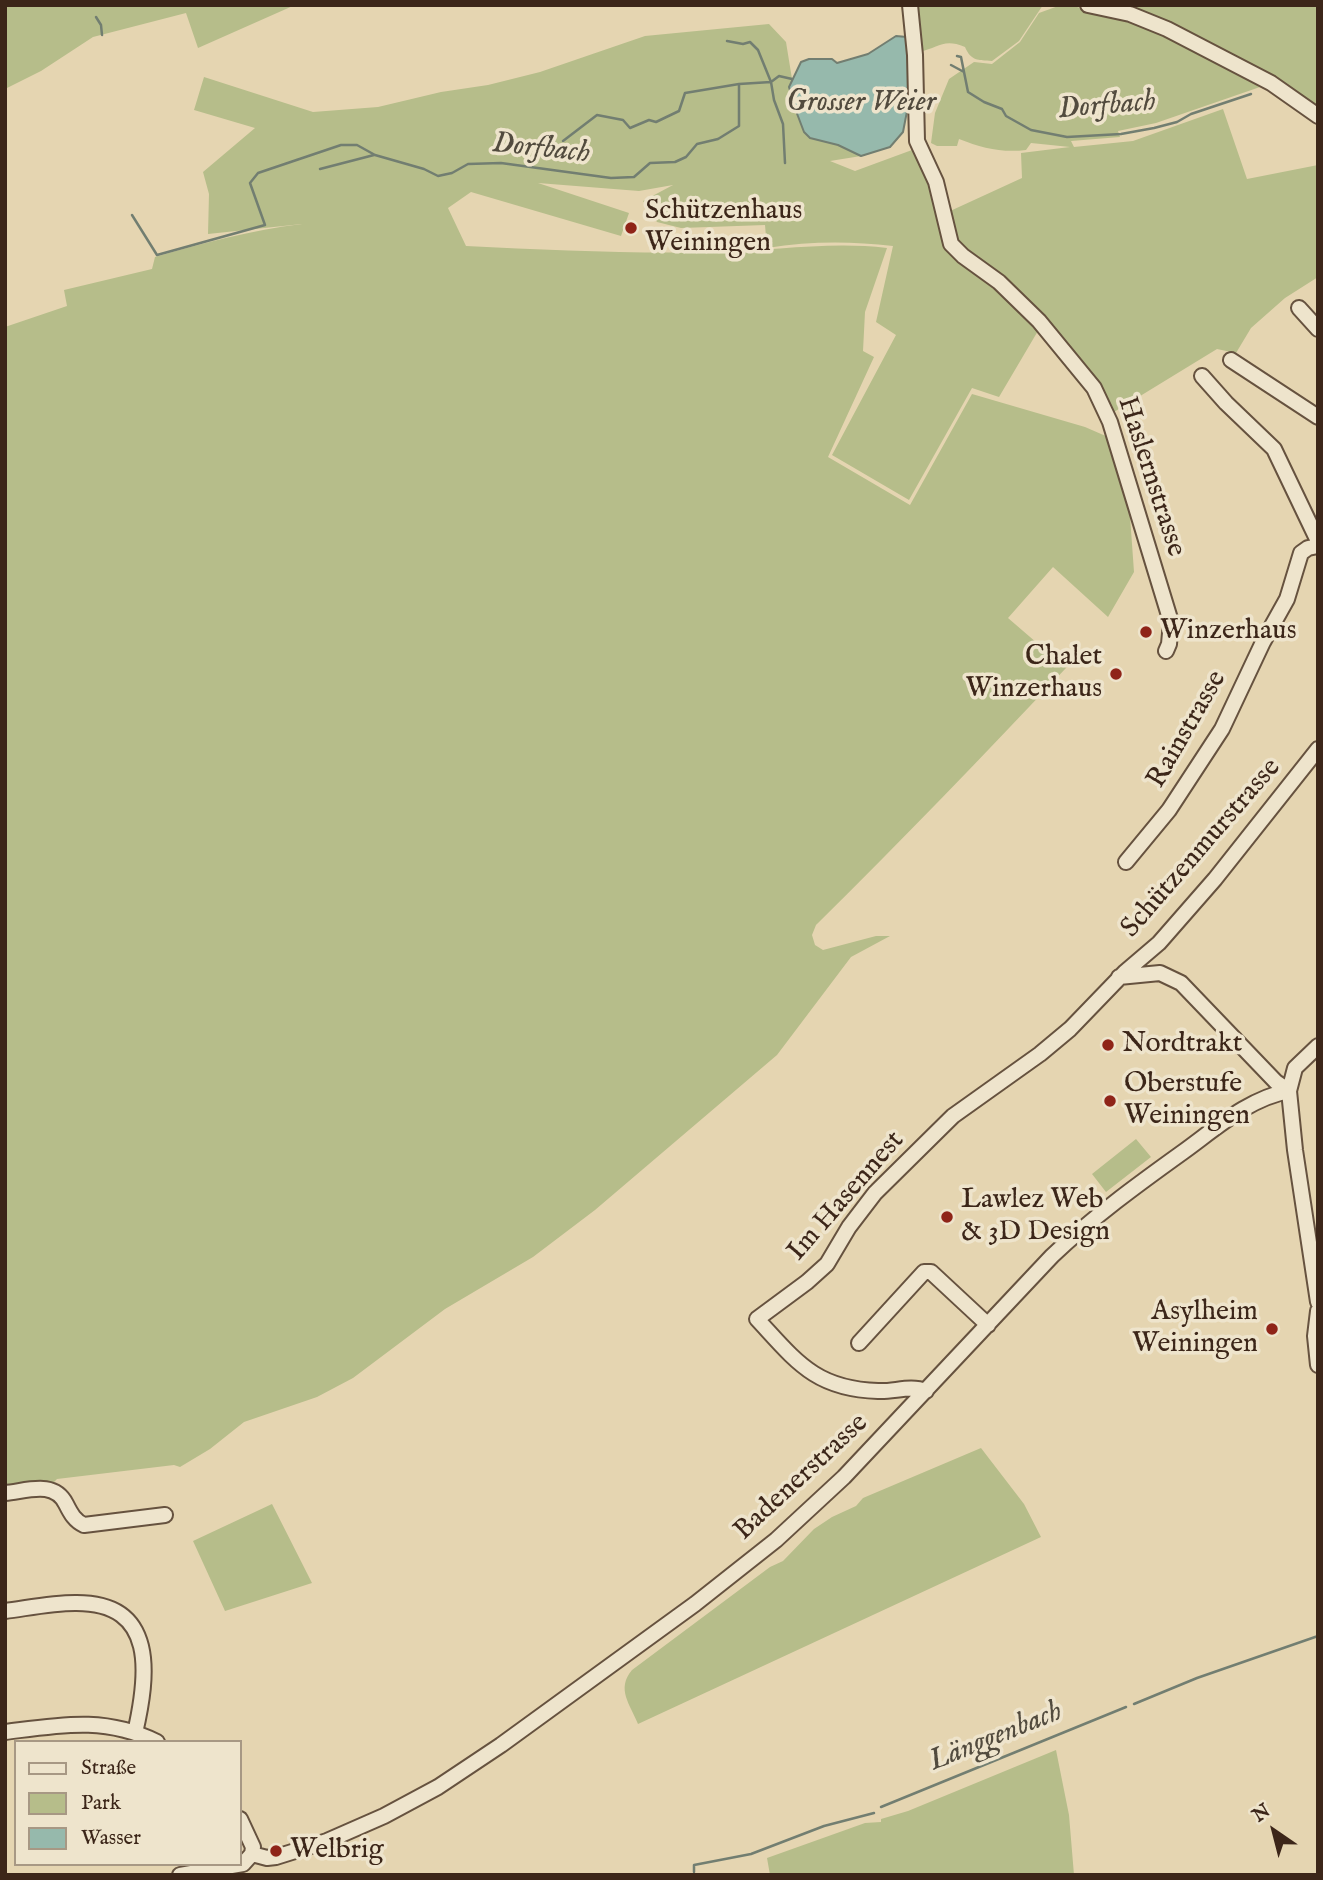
<!DOCTYPE html>
<html>
<head>
<meta charset="utf-8">
<style>
	body { margin:0 }
	#map { position:relative; width:1323px; height:1880px; overflow:hidden; background:#e5d5b1; font-family:"IM FELL English",serif }
	canvas { display:block }
	.frame { position:absolute; inset:0; border:7px solid #3c2619; pointer-events:none }
	.legend { position:absolute; left:14px; top:1740px; width:228px; height:126px; box-sizing:border-box; background:#eee4cc; border:2px solid #a79884; margin:0; padding:9px 12px; list-style:none; font-size:21px; color:#3c2619 }
	.legend li { display:flex; align-items:center; gap:14px; height:35px }
	.legend b { width:35px; border:2px solid #a79884 }
	.north { position:absolute; left:1239px; top:1796px; width:70px; height:70px; -webkit-text-stroke:5px #eee4cc; paint-order:stroke; rotate:325deg; font-size:19px; font-weight:700; line-height:28px; text-align:center; color:#3c2619 }
	.north::after { content:''; display:block; margin:auto; width:24px; height:32px; background:#3c2619; clip-path:polygon(50% 0,100% 100%,50% 72%,0 100%) }
</style>
</head>
<body>
<div id="map">
<canvas width="1323" height="1880"></canvas>
<div class="frame"></div>
<ul class="legend">
<li><b style="height:9px;background:#eee4cc"></b>Straße</li>
<li><b style="height:19px;background:#b6bd8a"></b>Park</li>
<li><b style="height:19px;background:#96b9ac"></b>Wasser</li>
</ul>
<div class="north">N</div>
</div>
<script>
const ctx = document.querySelector('canvas').getContext('2d');
ctx.lineJoin = 'round';
function fillPath(path, color) {
  ctx.fillStyle = color;
  ctx.fill(path, 'evenodd');
}
function stroke(path, color, width, dash) {
  ctx.strokeStyle = color;
  ctx.lineWidth = width;
  ctx.lineCap = dash ? 'butt' : 'round';
  ctx.setLineDash(dash || []);
  ctx.stroke(path);
}
function label(font, color, halo, rows, align = 'center') {
  ctx.font = font + ' "IM FELL English",serif';
  ctx.lineWidth = 7;
  ctx.setLineDash([]);
  ctx.textBaseline = 'middle';
  ctx.strokeStyle = halo;
  ctx.fillStyle = color;
  for (const [text, x, y, turn = 0] of rows) {
    ctx.save();
    ctx.translate(x, y);
    ctx.rotate((+turn || 0) * Math.PI / 180);
    ctx.textAlign = isNaN(turn) ? turn : align;
    if (halo) ctx.strokeText(text, 0, 0);
    ctx.fillText(text, 0, 0);
    ctx.restore();
  }
}
const green = new Path2D(`
	M 5,5 L 295,5 L 198,48 L 186,13 L 93,37 L 41,71 L 5,89 Z
	M 914,5 L 1043,5 L 1019,41 L 992,61 C 978,60 971,61 965,47 C 943,38 939,48 919,52 Z
	M 1061,5 L 1070,5 L 1146,27 L 1198,51 L 1260,87 L 1156,123 L 1118,131 L 1120,137 L 1071,141 L 1074,147 L 1133,141 L 1223,109 L 1247,179 L 1318,165 L 1318,277 L 1285,298 L 1251,328 L 1236,353 L 1217,349 L 1114,412 L 1045,319 L 999,397 L 972,388 L 909,500 L 832,455 L 896,335 L 876,322 L 893,246 C 850,241 810,241 767,248 L 765,225 L 681,228 L 657,222 L 643,201 L 673,185 L 639,191 L 538,183 L 629,213 L 621,236 L 471,192 L 448,208 L 466,246 C 550,250 632,254 717,252 C 774,251 829,241 887,248 L 865,312 L 863,351 L 874,357 L 828,457 L 910,505 L 972,394 L 1085,427 L 1108,437 L 1130,516 L 1134,572 L 1108,617 L 1053,567 L 1008,618 L 1066,668 C 984,755 901,841 816,925 L 812,935 L 815,945 L 823,950 L 876,936 L 890,936 L 851,957 L 777,1055 L 595,1210 L 533,1257 L 445,1309 L 353,1378 L 317,1397 L 244,1422 L 210,1449 L 180,1467 L 174,1465 L 57,1479 L 48,1488 L 5,1493 L 5,327 L 67,306 L 64,290 L 152,269 L 155,257 C 204,243 251,230 302,224 L 208,234 L 209,194 L 203,172 L 255,128 L 194,110 L 204,77 L 313,112 L 378,107 L 441,92 L 488,85 L 540,72 L 645,36 L 769,24 L 786,42 L 792,79 L 789,87 L 805,132 L 814,139 L 838,145 L 861,156 L 830,161 L 855,171 L 912,150 L 948,212 L 1022,178 L 1021,153 L 1070,147 L 1031,143 L 1026,150 C 1002,153 982,148 959,139 L 957,146 L 937,146 L 931,143 L 935,113 L 949,79 L 974,62 L 992,64 L 1020,42 L 1039,13 Z
	M 1110,5 L 1318,5 L 1318,111 Z
	M 1136,1139 L 1151,1157 L 1106,1192 L 1092,1174 Z
	M 981,1448 L 1024,1504 L 1041,1537 L 638,1724 C 630,1704 616,1689 632,1670 L 770,1567 L 783,1561 L 814,1529 L 832,1517 L 856,1506 L 863,1498 Z
	M 272,1504 L 312,1583 L 225,1611 L 193,1541 Z
	M 1056,1750 L 1069,1815 L 1074,1875 L 770,1875 L 767,1858 L 865,1823 L 881,1822 L 881,1819 L 908,1811 Z`);
const water = new Path2D(`
	M 896,36 L 907,37 L 910,47 L 908,106 L 903,132 L 890,147 L 861,156 L 838,145 L 810,138 L 804,132 L 796,111 L 789,87 L 801,62 L 809,59 L 832,59 L 837,63 L 868,54 Z`);
const stream = new Path2D(`
	M 96,17 L 101,25 L 102,35
	M 727,41 L 743,44 L 750,42 L 758,50 L 771,82 L 774,100 L 783,124 L 785,163
	M 957,56 L 961,57 L 968,92 L 984,102 L 1002,109 L 1006,116 L 1031,130 L 1067,137 L 1121,134 L 1154,128 L 1177,122 L 1191,114 L 1251,94
	M 951,65 L 964,72
	M 563,141 L 597,115 L 623,120 L 630,128 L 649,120 L 656,122 L 679,111 L 685,93 L 739,84 L 771,82 L 779,76 L 792,79
	M 320,169 L 374,155
	M 132,215 L 157,255 L 265,225 L 250,183 L 258,173 L 341,145 L 357,145 L 375,155 L 424,169 L 438,176 L 452,173 L 468,164 L 501,163 L 611,178 L 634,177 L 650,163 L 675,162 L 686,157 L 697,144 L 718,139 L 739,126 L 739,84
	M 1134,1704 L 1197,1678 L 1318,1636
	M 881,1807 L 1126,1707
	M 694,1872 L 694,1865 L 751,1854 L 824,1826 L 874,1813`);
const minor = new Path2D(`
	M 910,5 L 915,55 L 917,141 L 936,182 L 951,244 L 963,256 L 999,282 L 1039,321 L 1094,388 L 1110,422 L 1171,622 L 1169,644 L 1166,651
	M 1088,5 L 1130,14 L 1167,29 L 1271,83 L 1318,116
	M 1299,308 L 1318,329
	M 1231,360 L 1318,417
	M 1202,376 L 1226,403 L 1274,449 L 1318,541
	M 1126,862 L 1169,810 L 1222,729 L 1263,642 L 1287,599 L 1301,553 L 1308,548 L 1318,546
	M 1119,977 L 1160,973 L 1181,983 L 1276,1082 L 1289,1091
	M 1318,1046 L 1295,1068 L 1289,1091 L 1295,1150 L 1318,1302
	M 1318,1311 L 1315,1336 L 1318,1365
	M 859,1343 L 924,1272 L 931,1272 L 988,1325
	M 926,1391 C 910,1385 894,1392 878,1391 C 815,1389 796,1361 757,1319 L 807,1282 L 827,1264 L 849,1227 L 875,1193 L 953,1116 L 1040,1054 L 1070,1029 L 1125,972 L 1159,943 L 1215,879 L 1318,749
	M 5,1493 C 27,1491 54,1480 66,1504 C 71,1514 75,1521 84,1525 L 165,1515
	M 5,1611 C 28,1608 52,1603 75,1603 C 158,1602 148,1676 135,1733
	M 5,1732 C 60,1725 105,1716 157,1742
	M 252,1854 L 267,1858 L 276,1857 L 327,1841 L 384,1816 L 438,1787 L 501,1745 L 695,1604 L 776,1540 L 844,1477 L 1052,1256 C 1093,1217 1137,1185 1183,1152 C 1215,1129 1249,1098 1289,1091
	M 180,1875 L 243,1864 L 252,1854 L 253,1847 L 240,1819`);
const markers = [
	[631,228,7,"#8f2418"],
	[1146,632,7,"#8f2418"],
	[1116,674,7,"#8f2418"],
	[1108,1045,7,"#8f2418"],
	[1110,1101,7,"#8f2418"],
	[947,1217,7,"#8f2418"],
	[1272,1329,7,"#8f2418"],
	[276,1851,7,"#8f2418"]
];
const poiNames = [
	["Schützenhaus",645,212],
	["Weiningen",645,244],
	["Winzerhaus",1160,632],
	["Chalet",1102,658,"right"],
	["Winzerhaus",1102,690,"right"],
	["Nordtrakt",1122,1045],
	["Oberstufe",1124,1085],
	["Weiningen",1124,1117],
	["Lawlez Web",961,1201],
	["& 3D Design",961,1233],
	["Asylheim",1258,1313,"right"],
	["Weiningen",1258,1345,"right"],
	["Welbrig",290,1851]
];
const streetNames = [
	["Haslernstrasse",1150,477,72],
	["Rainstrasse",1188,730,-60],
	["Schützenmurstrasse",1202,849,-49],
	["Im Hasennest",847,1197,-49],
	["Badenerstrasse",802,1478,-43]
];
const waterNames = [
	["Grosser Weier",861,104],
	["Dorfbach",1107,107,-5],
	["Dorfbach",541,150,6],
	["Länggenbach",996,1738,-22]
];
fillPath(green, '#b6bd8a');
fillPath(water, '#96b9ac');
stroke(water, '#727e71', 2);
stroke(stream, '#727e71', 2.5);
stroke(minor, '#66523f', 18);
stroke(minor, '#eee4cc', 14);
for (const [x, y, r, color] of markers) {
  const dot = new Path2D();
  dot.arc(x, y, r, 0, 2 * Math.PI);
  ctx.fillStyle = color;
  ctx.fill(dot);
  stroke(dot, '#eee4cc', 2.5);
}
label('28px', '#3c2619', '#eee4cc', poiNames, 'left');
label('28px', '#3c2619', '#eee4cc', streetNames);
label('italic 30px', '#524b3e', '#eee4cc', waterNames);
</script>
</body>
</html>
